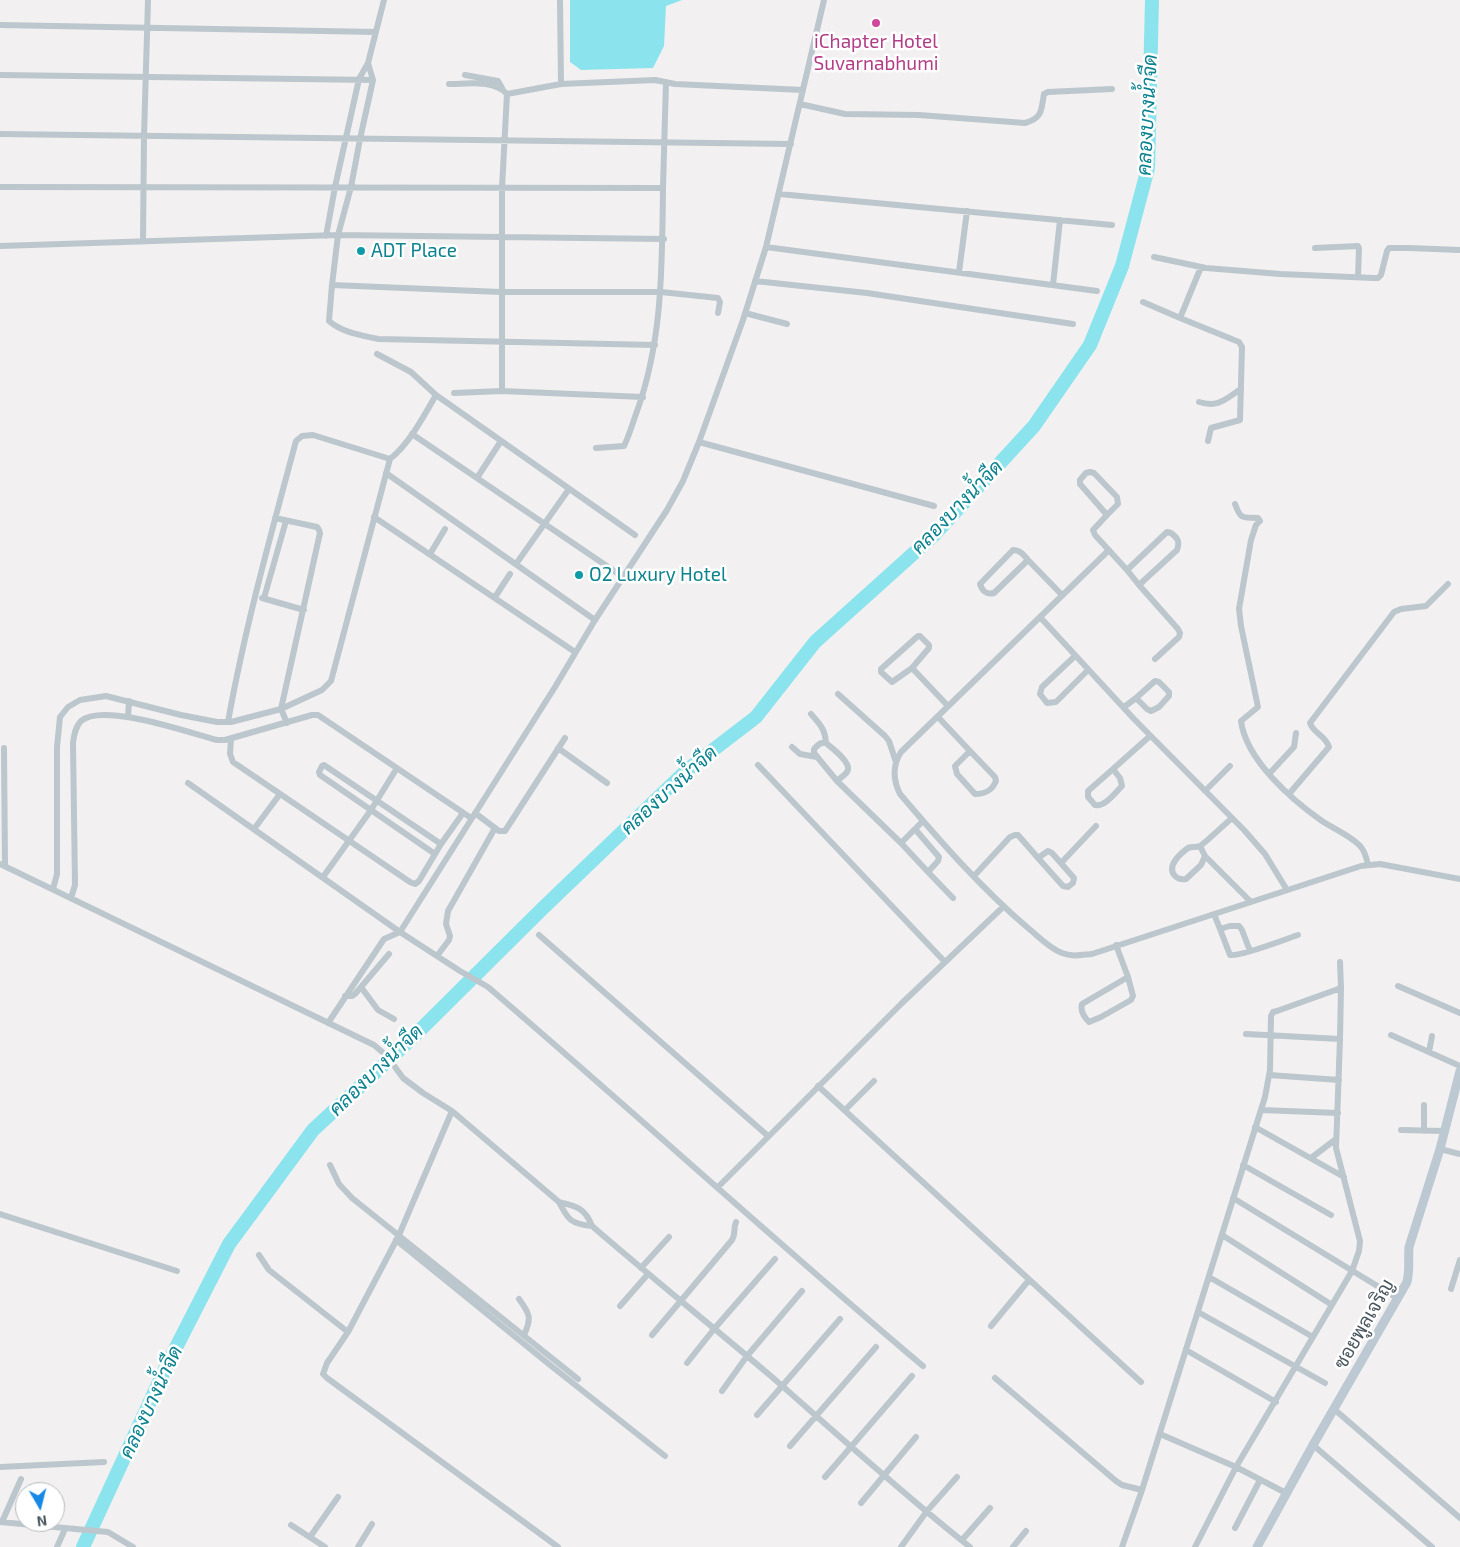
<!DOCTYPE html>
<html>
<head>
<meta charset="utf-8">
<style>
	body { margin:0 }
	#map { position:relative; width:1460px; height:1547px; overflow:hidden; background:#f2f0f0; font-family:"Exo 2",sans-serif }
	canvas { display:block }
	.north { position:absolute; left:15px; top:1482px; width:50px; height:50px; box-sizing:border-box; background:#fff; border:1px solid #b6bbbf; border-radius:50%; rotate:172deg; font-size:14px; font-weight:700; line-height:20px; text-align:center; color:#48565e }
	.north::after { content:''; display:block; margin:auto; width:18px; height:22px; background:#1788e6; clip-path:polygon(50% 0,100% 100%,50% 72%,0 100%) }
</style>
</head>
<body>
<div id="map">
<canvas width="1460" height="1547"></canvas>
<div class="north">N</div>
</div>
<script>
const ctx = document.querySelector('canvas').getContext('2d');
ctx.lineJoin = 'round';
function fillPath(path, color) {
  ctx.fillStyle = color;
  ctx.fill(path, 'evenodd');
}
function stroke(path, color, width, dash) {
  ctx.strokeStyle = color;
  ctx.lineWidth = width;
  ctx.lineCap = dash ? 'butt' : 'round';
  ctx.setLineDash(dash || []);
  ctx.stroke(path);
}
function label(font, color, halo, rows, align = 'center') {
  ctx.font = font + ' "Exo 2",Sarabun,sans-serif';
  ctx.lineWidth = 5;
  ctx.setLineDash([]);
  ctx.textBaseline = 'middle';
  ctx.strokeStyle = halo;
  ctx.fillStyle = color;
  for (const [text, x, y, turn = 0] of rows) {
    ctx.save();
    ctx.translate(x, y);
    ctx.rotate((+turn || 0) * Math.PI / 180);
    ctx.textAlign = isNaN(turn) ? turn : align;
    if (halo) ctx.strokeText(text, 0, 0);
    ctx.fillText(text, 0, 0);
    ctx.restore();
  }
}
const water = new Path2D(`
	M 570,0 L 682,0 L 666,6 L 664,46 L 653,68 L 581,70 L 570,62 Z`);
const river = new Path2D(`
	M 83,1547 L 166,1367 L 229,1244 L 313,1130 L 409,1041 L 542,909 L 687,770 L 756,717 L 815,642 L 934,535 L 1034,426 L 1090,345 L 1122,266 L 1148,168 L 1152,0`);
const street = new Path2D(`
	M 560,0 L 561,84
	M 0,25 L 376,32
	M 368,63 L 373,80 L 360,139 L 351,187 L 338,235 L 332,285 L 329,321 C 343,333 361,335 378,339 L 655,345
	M 0,75 L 373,80
	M 465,75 L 498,81 L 502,88
	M 449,84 C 466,84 494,79 507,94
	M 507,94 L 561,84 L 655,80 L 675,84 L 803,90
	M 800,104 L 845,114 L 919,115 L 1025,123 C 1043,118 1041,110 1044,94 L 1048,92 L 1112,89
	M 0,134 L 791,144
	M 0,187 L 663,188
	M 779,194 L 1112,225
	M 326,236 L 335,187 L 359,79 L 368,63 L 384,0
	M 143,241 L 144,136 L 148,0
	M 0,246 L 338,235 L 664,239
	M 766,247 L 1097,291
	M 1315,248 L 1358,246 L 1359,248 L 1358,277
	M 1154,257 L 1206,268 L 1280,274 L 1374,278 L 1378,278 L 1381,275 L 1387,251 L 1389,248 L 1409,248 L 1460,250
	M 1201,267 L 1180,318 L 1239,342 L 1242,347 L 1240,420 L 1211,428 L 1208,441
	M 959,272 L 967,211
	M 755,281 L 867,293 L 1073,324
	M 332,285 L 501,292 L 661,292 L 718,298 L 720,302 L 718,313
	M 1053,285 L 1060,220
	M 1143,302 L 1180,318
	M 745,313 L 787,324
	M 377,354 L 411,372 L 436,395 L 635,535
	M 502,391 L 502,188 L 507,94
	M 454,393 L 502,391 L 643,397
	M 1199,402 C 1219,408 1225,399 1241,389
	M 412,434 L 623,577
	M 699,442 L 934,506
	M 596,448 L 624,446 C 629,436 632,425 636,414 C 663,341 662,265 663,188 C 664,153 665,117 666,82
	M 1090,472 L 1094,473 L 1117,497 L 1118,504 L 1107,515 L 1080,484 L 1080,480 L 1086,473 Z
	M 386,473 L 595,620
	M 477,478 L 501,441
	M 1235,504 C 1241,520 1242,517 1258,518 L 1260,521 L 1256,525 L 1251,540 L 1239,609 L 1241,626 L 1258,707 L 1241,721 C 1246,760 1292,800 1322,821 C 1334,829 1353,837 1361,847 C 1365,852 1367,860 1368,865
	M 1107,515 L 1093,530 L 1095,535 L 1127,570
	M 374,517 L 575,652
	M 275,518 L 317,527 L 319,530 L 320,533 L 281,709 L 287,723
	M 1167,532 L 1171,533 C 1178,538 1180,542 1177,550 L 1139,585 L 1127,570 Z
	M 1013,550 C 1020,550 1024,555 1028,560 L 994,593 C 987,595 982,591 980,584 Z
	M 1109,550 L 901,752 C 892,766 893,780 900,794 C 940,841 981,888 1028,928 C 1038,936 1049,948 1062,953 C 1072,957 1081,955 1092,954 L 1361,866 L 1380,864 L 1460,879
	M 430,554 L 445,529
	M 1028,560 L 1062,595
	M 516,564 L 569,489
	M 1139,585 L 1178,629 L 1180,633 L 1179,637 L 1155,659
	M 495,597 L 510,574
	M 262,598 L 304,610
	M 264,598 L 286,521
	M 1040,617 L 1134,719 L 1244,830 L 1265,854 L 1287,890
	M 1075,656 L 1042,687 L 1040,694 L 1047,703 L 1056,702 L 1088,670
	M 912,668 L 892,682 L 881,672 L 881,669 L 918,636 L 920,636 L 929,645 L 929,648 L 912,668 L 948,706
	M 1155,681 L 1159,682 L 1169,692 L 1169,696 L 1159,707 L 1151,711 L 1147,709 L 1136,698 Z
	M 838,694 L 885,736 L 889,741 L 896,762
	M 1124,707 L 1136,698
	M 811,714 C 820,724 825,729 826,743 C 832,748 853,763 847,772 C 845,775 840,778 837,781 L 814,753 L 814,749 C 818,745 820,742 826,743
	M 128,717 L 129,701
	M 938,717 L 970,751
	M 228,722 C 245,627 271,534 296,441 L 302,436 L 313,435 L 390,459
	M 231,739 L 230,754 L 233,762 L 410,882 L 415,884 L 419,881 L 441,844 L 463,813
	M 792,747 L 800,754 L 817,757
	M 4,748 L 5,866
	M 558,748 L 607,783
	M 970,751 L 995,777 L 996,781 C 992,791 985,794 975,794 L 957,774 L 955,766 Z
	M 758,765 L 945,962
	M 1113,769 L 1120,778 L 1122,786 C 1115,793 1105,807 1095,805 L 1088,797 L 1088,791 Z
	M 1113,769 L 1150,736
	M 1269,774 L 1294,747 L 1296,733
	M 837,781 L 901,843 L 928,872 L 938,861 L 939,857 L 915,829
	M 188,783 L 400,932 L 460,971 L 488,987 C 634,1112 776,1242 923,1366
	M 1205,791 L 1230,766
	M 1289,794 L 1329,747 C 1326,736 1313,733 1310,723 L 1394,612 L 1401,609 L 1426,606 L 1448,584
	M 475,813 L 499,831 L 505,831 L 565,738
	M 254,829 L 280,794
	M 901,843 L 923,821
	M 1200,846 L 1205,856 L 1201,865 L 1186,879 C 1181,880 1178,879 1175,876 C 1166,866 1180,854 1188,848 C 1192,846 1196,848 1200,846 C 1204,844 1226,823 1232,818
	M 1048,851 L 1052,853 L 1074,878 L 1073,883 L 1068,887 L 1063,886 L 1038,858 Z
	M 435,854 L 320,775 L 319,772 L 322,766 L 324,765 L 441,844
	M 1205,856 L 1251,902
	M 1061,863 L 1096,826
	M 0,864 L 374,1045 L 387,1056 L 403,1078 L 423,1093 L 452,1111 L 559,1202 C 568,1220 571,1224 592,1226
	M 928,872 L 953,898
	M 974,876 L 1010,837 L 1015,835 L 1018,835 L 1038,858
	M 323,877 L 371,810 L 397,768
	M 53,889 L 57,874 L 57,747 L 60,717 L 68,707 L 80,700 L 106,696 L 181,715 L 217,722 L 231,722 L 281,709 L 322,690 L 331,681 L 390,459 C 409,444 424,416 436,395
	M 71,898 L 75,885 L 73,743 C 74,736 75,727 81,721 C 103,702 190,733 217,740 L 225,740 L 312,715 L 318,715 L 471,818
	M 1214,914 L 1220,929
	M 539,935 L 768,1136
	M 1116,945 L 1128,977
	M 1250,951 L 1242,930 L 1239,926 L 1230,926 L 1220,929 L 1230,955 C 1240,957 1286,939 1298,935
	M 437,956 L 449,940 L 450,936 L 446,924 L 448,911 L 495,828
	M 1128,977 L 1133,996 L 1131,1000 L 1101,1017 L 1089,1022 C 1084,1017 1080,1011 1082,1004 Z
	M 1398,986 L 1460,1013
	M 361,987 L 378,1010 L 394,1019
	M 345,996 L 352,996 L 355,994 L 389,954
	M 328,1023 L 384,939 L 400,932 L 555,687 L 595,620 L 667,510 L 683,481 L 699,442 L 743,320 L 766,247 L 824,0
	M 1246,1034 L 1340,1039
	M 1391,1035 L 1460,1066
	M 1429,1052 L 1432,1036
	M 1269,1075 L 1339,1080
	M 818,1086 L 1141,1382
	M 845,1110 L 874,1081
	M 1261,1110 L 1338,1113
	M 452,1111 L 399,1235 L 348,1332 L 327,1363 L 323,1374 L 327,1378 L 558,1547
	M 1255,1127 L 1344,1177
	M 1401,1130 L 1444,1131
	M 1424,1131 L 1424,1105
	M 1440,1149 L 1460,1154
	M 1311,1158 L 1336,1139
	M 330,1165 L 339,1184 L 352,1198 L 578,1379
	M 1243,1165 L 1331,1215
	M 718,1187 L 901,1004 L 1003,907
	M 1233,1198 L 1397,1298
	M 559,1202 C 576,1206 585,1208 592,1226 C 651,1277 712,1326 772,1377 C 837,1434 902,1493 970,1547
	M 0,1214 L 177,1271
	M 1222,1235 L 1332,1305
	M 396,1240 L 550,1365 L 665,1456
	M 259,1255 L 269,1270 L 348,1332
	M 641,1268 L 669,1237
	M 1209,1277 L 1313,1337
	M 1451,1289 L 1460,1260
	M 519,1299 C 530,1314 532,1318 524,1335
	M 620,1306 L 648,1274
	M 1198,1312 L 1325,1383
	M 991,1326 L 1029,1280
	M 652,1335 L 732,1240 C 736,1234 733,1229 736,1222
	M 1186,1350 L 1276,1402
	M 687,1363 L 714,1329 L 775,1259
	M 995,1378 L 1116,1481 L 1122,1485 L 1142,1490
	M 722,1391 L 747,1356 L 802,1291
	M 1334,1409 L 1460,1518
	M 757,1415 L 840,1319
	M 1160,1434 L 1236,1467 L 1286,1493
	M 1313,1445 L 1432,1547
	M 790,1446 L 876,1347
	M 0,1467 L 104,1462
	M 825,1477 L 912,1376
	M 861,1503 L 916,1437
	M 0,1522 L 108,1532 L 133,1547
	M 2,1522 L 21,1479
	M 291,1525 L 325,1547
	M 1235,1528 L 1260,1480
	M 310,1537 L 338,1497
	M 962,1540 L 990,1508
	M 57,1547 L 65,1529
	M 358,1547 L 372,1524
	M 901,1547 L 927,1511 L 957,1477
	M 1013,1547 L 1026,1531
	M 1122,1547 L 1142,1490 L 1265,1097 L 1270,1070 L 1271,1016 L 1273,1012 L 1277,1011 L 1341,988
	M 1195,1547 L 1236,1467 L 1352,1271 L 1359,1251 L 1360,1241 L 1336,1148 L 1340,1039 L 1341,988 L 1340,962`);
const secondary = new Path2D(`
	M 1257,1547 L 1313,1445 L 1407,1282 C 1410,1270 1408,1259 1409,1247 L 1440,1149 L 1460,1071`);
const markers = [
	[876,23,5,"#d1479c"],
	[361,251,5,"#0f9aa8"],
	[579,575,5,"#0f9aa8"]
];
const hotelNames = [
	["iChapter Hotel",876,42],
	["Suvarnabhumi",876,64]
];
const cultureNames = [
	["ADT Place",371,251],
	["O2 Luxury Hotel",589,575]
];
const streetNames = [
	["ซอยพูลเจริญ",1364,1324,-60]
];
const waterNames = [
	["คลองบางน้ำจืด",1147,115,-87],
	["คลองบางน้ำจืด",957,507,-46],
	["คลองบางน้ำจืด",669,790,-42],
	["คลองบางน้ำจืด",376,1070,-44],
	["คลองบางน้ำจืด",151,1402,-65]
];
fillPath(water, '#8be4ed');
stroke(river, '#8be4ed', 14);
stroke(street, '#bcc6cd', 6);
stroke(secondary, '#bcc9d2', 9);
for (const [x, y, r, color] of markers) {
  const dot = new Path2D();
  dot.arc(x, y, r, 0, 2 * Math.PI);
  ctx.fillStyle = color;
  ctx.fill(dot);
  stroke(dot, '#fff', 2);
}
label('19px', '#b23c85', '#fff', hotelNames);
label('19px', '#0d838f', '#fff', cultureNames, 'left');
label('19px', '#48565e', '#fff', streetNames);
label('italic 20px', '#0b828f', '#fff', waterNames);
</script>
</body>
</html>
